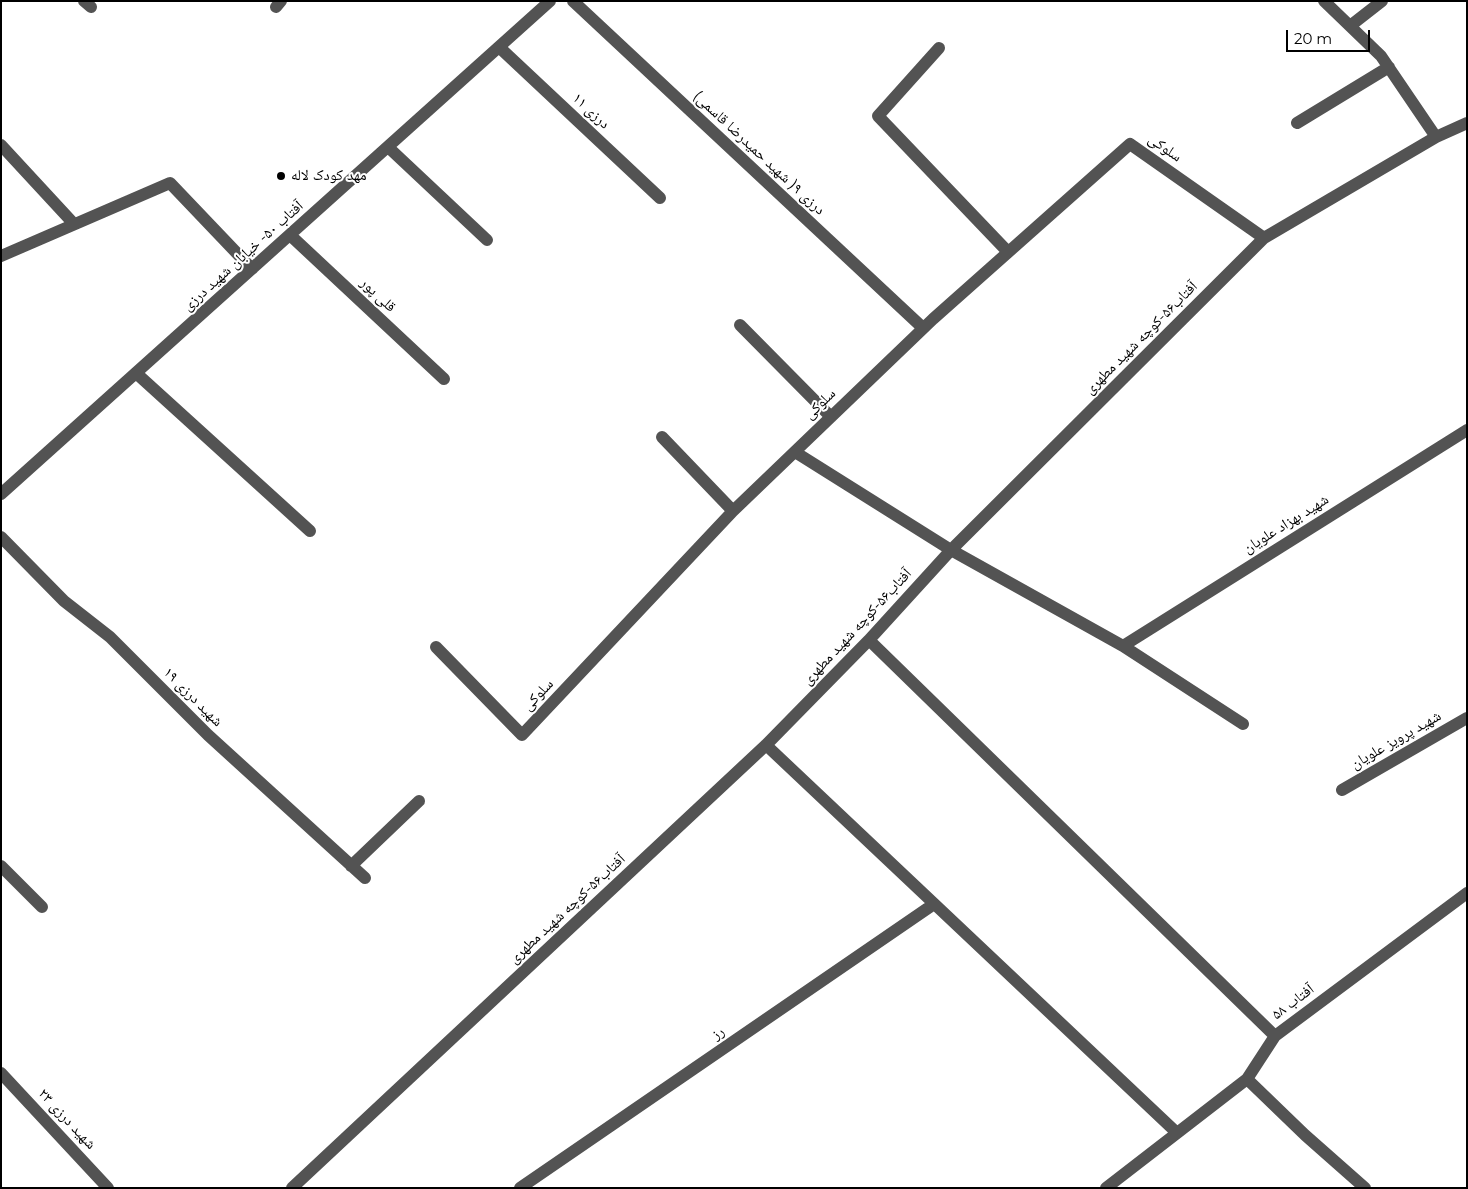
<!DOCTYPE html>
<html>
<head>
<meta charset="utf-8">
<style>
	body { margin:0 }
	#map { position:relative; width:1468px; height:1189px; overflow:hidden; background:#fff; font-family:Montserrat,sans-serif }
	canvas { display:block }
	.frame { position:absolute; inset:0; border:2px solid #000; pointer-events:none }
	.scale { position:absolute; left:1286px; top:30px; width:84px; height:22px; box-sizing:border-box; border:2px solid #000; border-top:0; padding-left:6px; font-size:15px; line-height:18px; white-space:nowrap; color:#000; -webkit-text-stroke:4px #fff; paint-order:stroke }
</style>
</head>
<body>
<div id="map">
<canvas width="1468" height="1189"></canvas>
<div class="frame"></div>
<div class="scale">20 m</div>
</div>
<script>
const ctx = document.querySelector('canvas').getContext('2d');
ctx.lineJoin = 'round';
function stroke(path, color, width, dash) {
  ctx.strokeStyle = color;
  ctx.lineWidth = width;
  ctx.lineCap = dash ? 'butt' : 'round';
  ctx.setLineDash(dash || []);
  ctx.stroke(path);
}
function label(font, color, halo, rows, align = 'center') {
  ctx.font = font + ' Montserrat,"Noto Naskh Arabic",sans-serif';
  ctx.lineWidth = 4;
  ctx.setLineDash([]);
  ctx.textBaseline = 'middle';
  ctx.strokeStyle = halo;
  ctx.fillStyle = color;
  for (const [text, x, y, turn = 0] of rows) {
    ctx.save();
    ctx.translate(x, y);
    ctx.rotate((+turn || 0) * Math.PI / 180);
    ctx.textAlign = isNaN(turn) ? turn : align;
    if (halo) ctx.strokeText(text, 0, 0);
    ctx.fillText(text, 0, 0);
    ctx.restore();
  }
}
const minor = new Path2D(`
	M 84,1 L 91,7
	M 573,1 L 923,328
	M 1324,1 L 1381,56 L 1436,137
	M 276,7 L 281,1
	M 1350,26 L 1382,1
	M 499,47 L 660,198
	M 939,48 L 878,116 L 1008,252
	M 1297,123 L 1389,67
	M 1,145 L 74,224
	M 388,147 L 487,240
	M 290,235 L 444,379
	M 1,256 L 170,183 L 252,269
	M 740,325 L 831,417
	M 136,373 L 310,531
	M 662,437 L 733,511
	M 795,452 L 951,550 L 1123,646 L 1243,724
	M 1,494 L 550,1
	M 1,537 L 64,601 L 110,637 L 208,735 L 365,878
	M 869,640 L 1275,1036
	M 1123,646 L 1467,430
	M 436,647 L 522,735 L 733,511 L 933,319 L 1130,144 L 1264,238
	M 766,745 L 1176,1132
	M 1342,790 L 1467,718
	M 1,866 L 42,907
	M 351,866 L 419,801
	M 1,1073 L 108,1188
	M 1247,1079 L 1305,1135 L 1365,1188
	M 292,1188 L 766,745 L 869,640 L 951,550 L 1264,238 L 1436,137 L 1467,123
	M 520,1188 L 934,904
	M 1106,1188 L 1247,1079 L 1275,1036 L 1467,893`);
const markers = [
	[281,176,5,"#000"]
];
const streetNames = [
	["درزی ۱۱",591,111,43],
	["سلوکی",1165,148,35],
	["درزی ۹( شهید حمیدرضا قاسمی)",759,153,43],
	["آفتاب ۵۰- خیابان شهید درزی",243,256,-42],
	["قلی پور",378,295,43],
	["آفتاب۵۶-كوچه شهيد مطهری",1141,338,-45],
	["سلوکی",820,404,-44],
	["شهید بهزاد علویان",1286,524,-32],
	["آفتاب۵۶-كوچه شهيد مطهری",857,627,-47],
	["سلوکی",538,695,-47],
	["شهید درزی ۱۹",193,697,45],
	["شهید پرویز علویان",1396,740,-30],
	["آفتاب۵۶-كوچه شهيد مطهری",567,909,-43],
	["آفتاب ۵۸",1293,1002,-37],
	["رز",718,1033,-34],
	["شهید درزی ۲۳",67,1119,47]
];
const poiNames = [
	["مهد کودک لاله",291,176]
];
stroke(minor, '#535353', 12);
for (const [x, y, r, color] of markers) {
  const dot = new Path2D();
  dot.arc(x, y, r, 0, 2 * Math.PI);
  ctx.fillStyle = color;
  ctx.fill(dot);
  stroke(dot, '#fff', 2);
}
label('15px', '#000', '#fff', streetNames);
label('15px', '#000', '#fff', poiNames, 'left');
</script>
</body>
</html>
